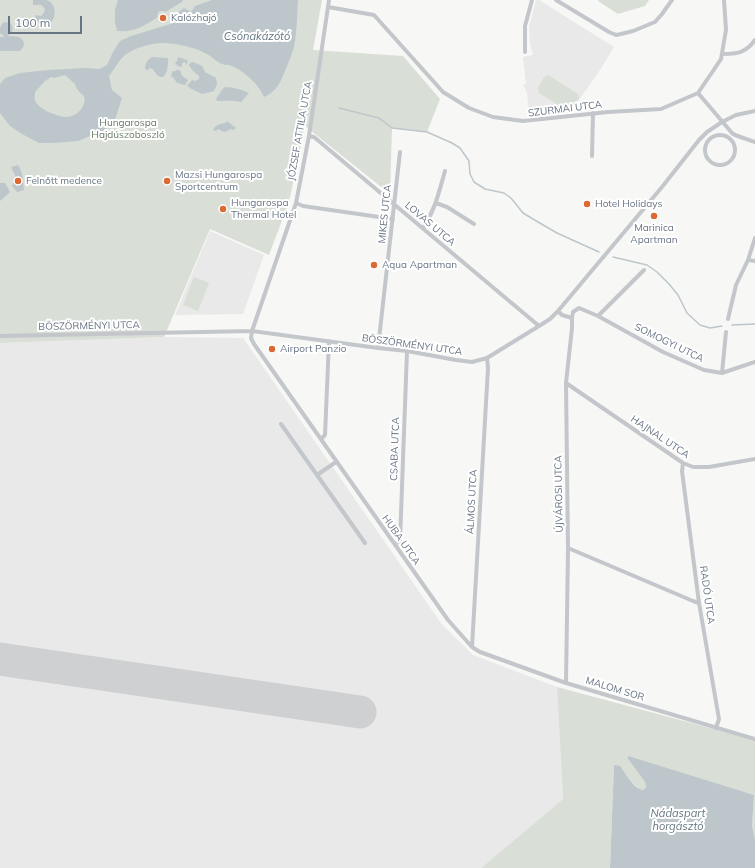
<!DOCTYPE html>
<html>
<head>
<meta charset="utf-8">
<style>
	body { margin:0 }
	#map { position:relative; width:755px; height:868px; overflow:hidden; background:#f7f8f5; font-family:Mulish,sans-serif }
	canvas { display:block }
	.scale { position:absolute; left:8px; top:16px; width:74px; height:18px; box-sizing:border-box; border:2px solid #687584; border-top:0; padding-left:5px; font-size:12px; line-height:14px; white-space:nowrap; color:#687584; -webkit-text-stroke:3px #fff; paint-order:stroke }
</style>
</head>
<body>
<div id="map">
<canvas width="755" height="868"></canvas>
<div class="scale">100 m</div>
</div>
<script>
const ctx = document.querySelector('canvas').getContext('2d');
ctx.lineJoin = 'round';
function fillPath(path, color) {
  ctx.fillStyle = color;
  ctx.fill(path, 'evenodd');
}
function stroke(path, color, width, dash) {
  ctx.strokeStyle = color;
  ctx.lineWidth = width;
  ctx.lineCap = dash ? 'butt' : 'round';
  ctx.setLineDash(dash || []);
  ctx.stroke(path);
}
function label(font, color, halo, rows, align = 'center') {
  ctx.font = font + ' Mulish,sans-serif';
  ctx.lineWidth = 4;
  ctx.setLineDash([]);
  ctx.textBaseline = 'middle';
  ctx.strokeStyle = halo;
  ctx.fillStyle = color;
  for (const [text, x, y, turn = 0] of rows) {
    ctx.save();
    ctx.translate(x, y);
    ctx.rotate((+turn || 0) * Math.PI / 180);
    ctx.textAlign = isNaN(turn) ? turn : align;
    if (halo) ctx.strokeText(text, 0, 0);
    ctx.fillText(text, 0, 0);
    ctx.restore();
  }
}
const built = new Path2D(`
	M 536,0 L 539,0 L 614,47 L 600,70 L 572,110 L 529,115 L 527,92 L 523,85 L 526,84 L 523,57 L 533,55 L 530,43 L 529,27 Z
	M 210,231 L 264,255 L 243,314 L 175,315 Z
	M 164,337 L 243,338 L 441,623 L 473,655 L 557,687 L 563,799 L 481,868 L 0,868 L 0,343 Z`);
const green = new Path2D(`
	M 0,0 L 322,0 L 313,50 L 403,56 L 440,99 L 427,132 L 392,128 L 390,194 L 305,126 L 289,202 L 269,255 L 210,229 L 164,337 L 0,343 Z
	M 598,0 L 649,0 L 645,6 L 618,14 L 598,1 Z
	M 548,75 L 578,94 L 579,98 L 572,109 L 567,110 L 539,93 L 538,88 L 544,77 Z
	M 194,277 L 209,283 L 198,311 L 183,305 Z
	M 557,687 L 755,740 L 755,839 L 752,826 L 754,795 L 628,759 L 645,782 L 646,787 L 643,790 L 640,790 L 614,765 L 610,868 L 481,868 L 563,799 Z`);
const water = new Path2D(`
	M 33,0 C 37,0 42,0 46,0 C 56,2 57,17 51,22 C 48,25 44,24 41,24 L 37,21 L 35,16 L 36,15 L 41,16 L 43,14 L 45,10 C 42,3 39,5 33,5 Z
	M 118,0 L 183,0 L 182,2 L 165,12 L 164,11 L 159,11 L 157,15 L 158,17 C 142,27 136,32 117,31 L 115,23 L 115,10 Z
	M 212,0 L 298,0 C 297,16 297,32 294,47 C 292,55 288,63 285,71 C 280,83 277,91 264,97 C 259,84 242,69 229,65 C 227,65 224,65 222,64 C 218,63 214,58 210,56 C 206,53 201,51 196,49 C 186,46 174,43 163,43 C 151,43 129,49 121,59 C 117,64 113,71 109,76 L 112,90 L 122,98 L 114,123 L 103,131 L 78,141 L 55,143 L 39,143 L 22,134 L 10,126 L 0,113 L 0,84 L 5,78 L 20,73 L 48,70 L 86,68 L 99,69 L 107,65 L 113,52 L 120,41 L 131,36 L 174,23 L 173,16 L 184,8 L 191,12 L 195,6 ZM 65,75 L 75,84 C 76,89 80,93 84,96 C 87,106 77,117 66,117 C 56,116 40,110 35,101 C 34,98 35,95 35,92 L 45,81 L 51,77 L 54,78 Z
	M 5,22 L 10,23 C 15,29 12,32 8,36 C 16,37 24,35 24,46 L 20,51 L 0,51 L 0,37 L 4,37 L 4,36 L 0,33 C 0,28 0,24 5,22 Z
	M 152,57 L 167,58 L 168,59 C 168,65 168,72 163,77 C 154,77 157,70 150,68 L 148,70 L 146,70 L 145,68 C 146,63 147,60 152,57 Z
	M 178,57 L 187,60 L 188,62 L 186,65 L 185,62 L 182,63 L 182,67 L 178,66 L 175,63 L 177,61 Z
	M 193,62 L 202,66 L 205,72 L 216,78 L 217,84 L 214,91 L 202,94 C 197,91 192,90 187,86 L 192,80 L 195,81 L 199,79 L 199,76 L 193,71 L 189,65 L 190,63 Z
	M 176,70 L 180,70 L 182,76 L 188,80 L 185,85 L 177,83 L 173,77 L 171,77 L 172,73 L 173,71 L 176,71 Z
	M 225,87 C 232,87 243,90 249,93 L 241,102 C 233,100 225,101 217,101 L 216,99 C 219,95 221,90 225,87 Z
	M 227,121 L 236,128 L 233,130 L 230,129 C 226,133 223,132 218,129 L 216,131 L 213,130 C 216,124 220,124 226,123 Z
	M 18,165 C 23,172 23,181 24,190 L 17,192 L 12,186 L 16,177 L 11,167 Z
	M 0,183 L 5,183 L 10,192 L 0,201 Z
	M 628,756 L 754,795 L 752,826 L 755,839 L 755,868 L 610,868 L 614,765 L 620,766 C 625,773 634,789 643,790 L 646,787 L 645,782 L 628,759 Z`);
const stream = new Path2D(`
	M 339,108 L 379,118 L 392,128 L 427,132 L 452,143 L 460,148 L 469,161 L 470,174 L 474,182 L 485,189 L 504,193 L 511,198 L 523,213 L 538,222 L 557,233 L 599,252
	M 613,257 L 647,265 L 657,272 L 669,284 L 678,295 L 687,313 L 700,325 L 710,328 L 722,326
	M 732,325 L 755,324`);
const runway = new Path2D(`
	M 0,659 L 360,712`);
const minor = new Path2D(`
	M 329,0 L 309,136 L 296,203 L 252,331 L 251,338 L 254,344 L 448,620 L 472,647 L 480,652 L 566,683 L 755,739
	M 556,0 L 609,32 L 616,35 L 621,34 L 633,31 L 655,22 L 662,14 L 672,0
	M 328,7 L 374,15 L 443,92 L 469,108 L 493,117 L 523,121 L 608,112 L 661,109 L 698,93
	M 525,52 L 525,26 L 532,0
	M 722,54 C 737,54 746,53 755,40
	M 698,93 L 715,68 L 721,59 L 726,30 L 724,0
	M 698,93 L 732,133 L 735,135 L 755,142
	M705 150a15 15 0 1 1 30 0a15 15 0 1 1-30 0Z
	M 309,136 L 314,137 L 539,326
	M 592,156 L 593,113
	M 296,203 L 303,206 L 393,219
	M 436,203 L 447,207 L 474,224
	M 423,228 C 435,210 439,192 445,171
	M 748,260 L 755,261
	M 558,311 L 562,315 L 572,318
	M 598,316 L 644,270
	M 728,319 L 736,285 L 748,260 L 755,238
	M 0,336 L 252,331 L 378,348 L 407,351 L 456,360 L 472,362 L 487,358 L 539,326 L 550,319 L 558,311 L 662,187 L 699,140 L 707,132 L 722,122 L 736,115 L 755,111
	M 378,348 L 400,152
	M 722,373 L 726,332
	M 566,383 L 683,463 L 693,467 L 709,467 L 755,459
	M 281,424 L 317,475
	M 321,439 L 325,435 L 329,341
	M 336,462 L 317,475 L 365,543
	M 683,463 L 682,471 L 699,603 L 719,719 L 716,728
	M 395,544 L 400,541 L 407,351
	M 568,548 L 693,601 L 699,603
	M 472,647 L 488,368 L 487,358
	M 566,683 L 568,548 L 566,383 L 572,328 L 572,318 L 573,312 L 579,308 L 598,316 L 663,352 L 704,370 L 722,373 L 755,362`);
const markers = [
	[163,18,4,"#da6933"],
	[18,181,4,"#da6933"],
	[167,181,4,"#da6933"],
	[587,204,4,"#da6933"],
	[223,209,4,"#da6933"],
	[654,216,4,"#da6933"],
	[374,265,4,"#da6933"],
	[272,349,4,"#da6933"]
];
const poiNames = [
	["Kalózhajó",171,18],
	["Mazsi Hungarospa",175,175],
	["Sportcentrum",175,187],
	["Felnőtt medence",26,181],
	["Hungarospa",231,203],
	["Thermal Hotel",231,215],
	["Hotel Holidays",595,204],
	["Marinica",654,228,"center"],
	["Apartman",654,240,"center"],
	["Aqua Apartman",382,265],
	["Airport Panzio",280,349]
];
const streetNames = [
	["SZURMAI UTCA",565,109,-7],
	["JÓZSEF ATTILA UTCA",300,131,-80],
	["MIKES UTCA",385,214,-84],
	["LOVAS UTCA",430,224,40],
	["BÖSZÖRMÉNYI UTCA",89,326,-1],
	["SOMOGYI UTCA",669,343,26],
	["BÖSZÖRMÉNYI UTCA",412,345,8],
	["HAJNAL UTCA",660,437,34],
	["CSABA UTCA",395,449,-88],
	["ÚJVÁROSI UTCA",559,494,-91],
	["ÁLMOS UTCA",472,502,-87],
	["HUBA UTCA",401,540,55],
	["RADÓ UTCA",707,595,82],
	["MALOM SOR",615,689,17]
];
const parkNames = [
	["Hungarospa",128,123],
	["Hajdúszoboszló",128,135]
];
const waterNames = [
	["Csónakázótó",257,37],
	["Nádaspart",678,814],
	["horgásztó",678,827]
];
fillPath(built, '#e8e9e8');
fillPath(green, '#d9ded6');
fillPath(water, '#bdc6cb');
stroke(stream, '#bdc6cb', 1.5);
stroke(runway, '#ced0d2', 33);
stroke(minor, '#c3c6ca', 4);
for (const [x, y, r, color] of markers) {
  const dot = new Path2D();
  dot.arc(x, y, r, 0, 2 * Math.PI);
  ctx.fillStyle = color;
  ctx.fill(dot);
  stroke(dot, '#fff', 1.5);
}
label('10px', '#687584', '#fff', poiNames, 'left');
label('10px', '#687584', '#fff', streetNames);
label('10px', '#657763', '#fff', parkNames);
label('italic 11px', '#647680', '#fff', waterNames);
</script>
</body>
</html>
